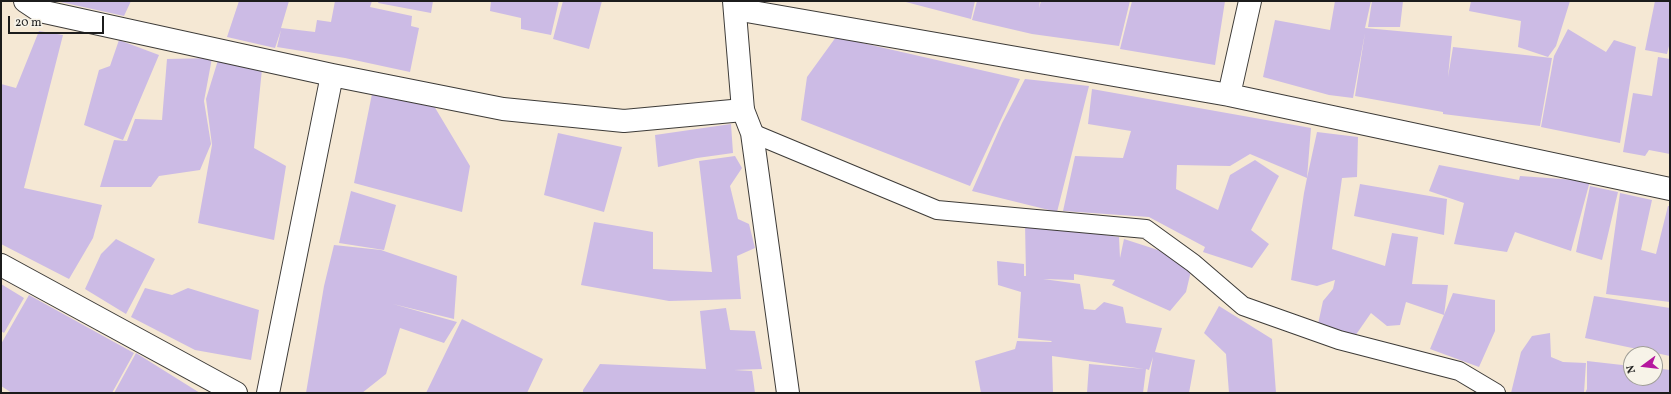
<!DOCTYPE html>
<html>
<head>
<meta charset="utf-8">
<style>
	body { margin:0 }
	#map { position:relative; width:1671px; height:394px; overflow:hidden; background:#f5e8d4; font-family:Vollkorn,serif }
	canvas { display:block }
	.frame { position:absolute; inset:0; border:2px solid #1c1c1c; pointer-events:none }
	.north { position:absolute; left:1623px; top:346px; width:40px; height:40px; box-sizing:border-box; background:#f7f3e8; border:1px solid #9f9d96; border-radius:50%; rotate:255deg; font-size:11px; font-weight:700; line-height:16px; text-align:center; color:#1c1c1c }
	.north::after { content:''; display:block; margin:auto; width:14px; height:18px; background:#b5179e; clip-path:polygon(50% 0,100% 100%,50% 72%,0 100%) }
	.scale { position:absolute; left:8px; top:16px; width:96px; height:18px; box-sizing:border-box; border:2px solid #1c1c1c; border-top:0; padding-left:5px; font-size:12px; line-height:14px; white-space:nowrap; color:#1c1c1c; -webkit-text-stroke:3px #f7f3e8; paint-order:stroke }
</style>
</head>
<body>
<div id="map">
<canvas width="1671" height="394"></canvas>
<div class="frame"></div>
<div class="north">N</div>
<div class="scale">20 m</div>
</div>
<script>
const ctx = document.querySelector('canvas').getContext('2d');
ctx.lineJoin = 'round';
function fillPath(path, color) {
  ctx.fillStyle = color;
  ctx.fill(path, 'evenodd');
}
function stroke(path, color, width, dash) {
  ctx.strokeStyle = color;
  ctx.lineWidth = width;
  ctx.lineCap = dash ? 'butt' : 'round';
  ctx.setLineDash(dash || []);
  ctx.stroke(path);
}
const building = new Path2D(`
	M 56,1 L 131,1 L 124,16 Z
	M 239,1 L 289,1 L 281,28 L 315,32 L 317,20 L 331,22 L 335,1 L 372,1 L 370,7 L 412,16 L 411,26 L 419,28 L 410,72 L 345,58 L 277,47 L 281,30 L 275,48 L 227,37 Z
	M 379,1 L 433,1 L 431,13 L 378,3 Z
	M 491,1 L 559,1 L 551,35 L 521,29 L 521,18 L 490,11 Z
	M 563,1 L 602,1 L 589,49 L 553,39 Z
	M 902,1 L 975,1 L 971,19 Z
	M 977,1 L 1040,1 L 1039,8 L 1041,1 L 1130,1 L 1119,46 L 1032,34 L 972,20 Z
	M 1132,1 L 1225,1 L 1215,65 L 1120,49 Z
	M 1335,1 L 1371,1 L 1365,28 L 1452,36 L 1448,77 L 1453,47 L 1552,58 L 1540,126 L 1443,114 L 1443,112 L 1355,96 L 1365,33 L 1353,98 L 1329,95 L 1263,77 L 1275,20 L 1330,30 Z
	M 1372,1 L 1403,1 L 1400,27 L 1368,27 Z
	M 1471,1 L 1570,1 L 1556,46 L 1548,57 L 1518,47 L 1521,21 L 1469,11 Z
	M 1655,1 L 1670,1 L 1670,42 L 1667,54 L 1645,50 Z
	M 1568,29 L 1606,52 L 1614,40 L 1636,47 L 1620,143 L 1541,127 L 1554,56 Z
	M 39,31 L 63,35 L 24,188 L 102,205 L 93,238 L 69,279 L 1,244 L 1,84 L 16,88 Z
	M 836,37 L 1020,79 L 970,186 L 801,120 L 807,77 Z
	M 119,40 L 159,55 L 123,140 L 84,125 L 99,70 L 110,66 Z
	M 219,57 L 262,69 L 254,148 L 286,166 L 274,240 L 198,223 L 212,145 L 206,99 Z
	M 1658,57 L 1670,59 L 1670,154 L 1649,150 L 1645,156 L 1623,152 L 1633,93 L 1652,96 Z
	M 212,58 L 204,101 L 211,144 L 200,170 L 159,176 L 151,187 L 100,187 L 114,140 L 127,141 L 135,119 L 162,120 L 167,59 Z
	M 1025,79 L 1089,86 L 1057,212 L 972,191 L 1002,123 Z
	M 373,89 L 434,106 L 470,166 L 462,212 L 354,183 Z
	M 1092,89 L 1311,128 L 1307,178 L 1317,132 L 1358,137 L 1357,177 L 1342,178 L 1332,249 L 1385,266 L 1392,233 L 1418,237 L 1412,284 L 1448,285 L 1444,315 L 1406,302 L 1400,325 L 1387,326 L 1371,313 L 1355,336 L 1318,324 L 1323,301 L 1333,289 L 1335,280 L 1317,286 L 1291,280 L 1304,193 L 1307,178 L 1250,154 L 1230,166 L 1177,165 L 1176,189 L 1218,210 L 1230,175 L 1255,160 L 1279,176 L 1251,230 L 1269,244 L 1252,268 L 1203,252 L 1205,247 L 1149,217 L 1063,211 L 1075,156 L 1123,158 L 1131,131 L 1088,124 Z
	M 731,124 L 733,153 L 697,158 L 658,167 L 655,135 Z
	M 558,133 L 622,147 L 604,212 L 544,195 Z
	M 735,156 L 742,168 L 730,186 L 738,219 L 749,224 L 755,248 L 737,256 L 741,299 L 669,301 L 581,285 L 594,222 L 653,232 L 653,269 L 712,272 L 699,161 Z
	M 1439,165 L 1519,180 L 1520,176 L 1590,181 L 1571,251 L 1515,232 L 1507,252 L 1454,244 L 1464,203 L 1429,191 Z
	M 1360,184 L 1447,199 L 1444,235 L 1354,216 Z
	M 1590,186 L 1618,192 L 1602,260 L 1576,252 Z
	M 351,191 L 396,205 L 384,250 L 339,243 Z
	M 1620,193 L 1652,200 L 1641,250 L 1656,254 L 1668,206 L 1670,206 L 1670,302 L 1606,294 Z
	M 1025,223 L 1119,237 L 1120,258 L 1124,239 L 1158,250 L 1191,271 L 1186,292 L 1170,311 L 1112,285 L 1115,280 L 1074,274 L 1074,280 L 1043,279 L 1080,284 L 1084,309 L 1095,310 L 1104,302 L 1123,307 L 1126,323 L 1162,328 L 1155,352 L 1195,360 L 1189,393 L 1147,393 L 1153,357 L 1149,370 L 1146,369 L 1143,393 L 1087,393 L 1089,364 L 1144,369 L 1052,356 L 1053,393 L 981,393 L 975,361 L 1015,349 L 1017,341 L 1051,342 L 1052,341 L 1018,338 L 1021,292 L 998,285 L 997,261 L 1024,264 L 1024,276 L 1026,276 Z
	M 116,239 L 155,259 L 126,314 L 85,289 L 101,254 Z
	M 334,245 L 381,250 L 457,276 L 454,319 L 393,304 L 457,322 L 444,343 L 400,328 L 386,374 L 362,393 L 306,393 L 324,286 Z
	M 1,284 L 24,298 L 4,333 L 1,331 Z
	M 145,288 L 172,295 L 188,288 L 259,310 L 251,360 L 195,350 L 131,317 Z
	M 1453,293 L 1495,300 L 1495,331 L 1479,367 L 1430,349 Z
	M 29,295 L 134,353 L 112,393 L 12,393 L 1,386 L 1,344 Z
	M 1594,296 L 1670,308 L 1670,356 L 1585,338 Z
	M 1219,306 L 1272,339 L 1276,393 L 1229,393 L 1226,354 L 1204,333 Z
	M 726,308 L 730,330 L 755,331 L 762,369 L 734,370 L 752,371 L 755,393 L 583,393 L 583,390 L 600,364 L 706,369 L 700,311 Z
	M 462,319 L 543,359 L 527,393 L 426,393 Z
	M 1550,333 L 1551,357 L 1563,362 L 1586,363 L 1584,393 L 1511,393 L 1521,352 L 1532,336 Z
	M 136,353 L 200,393 L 114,393 Z
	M 1587,361 L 1631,366 L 1631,378 L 1655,378 L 1655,368 L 1670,370 L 1670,393 L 1585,393 L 1587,389 Z`);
const service = new Path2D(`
	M 752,133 L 937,210 L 1146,229 L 1193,263 L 1243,306 L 1339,340 L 1459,371 L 1496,393`);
const minor = new Path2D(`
	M 25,1 L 40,11 L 332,75 L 503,109 L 624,121 L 743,110
	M 735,9 L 1229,95 L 1670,189
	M 1229,95 L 1250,1
	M 1,265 L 236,393
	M 268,393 L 332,75`);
const tertiary = new Path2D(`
	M 734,1 L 743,110 L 752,133 L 788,393`);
fillPath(building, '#ccbbe5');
stroke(service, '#3d3b38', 20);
stroke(minor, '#3d3b38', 24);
stroke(tertiary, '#3d3b38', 24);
stroke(service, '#fff', 18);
stroke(minor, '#fff', 22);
stroke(tertiary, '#fff', 22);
</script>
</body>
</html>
